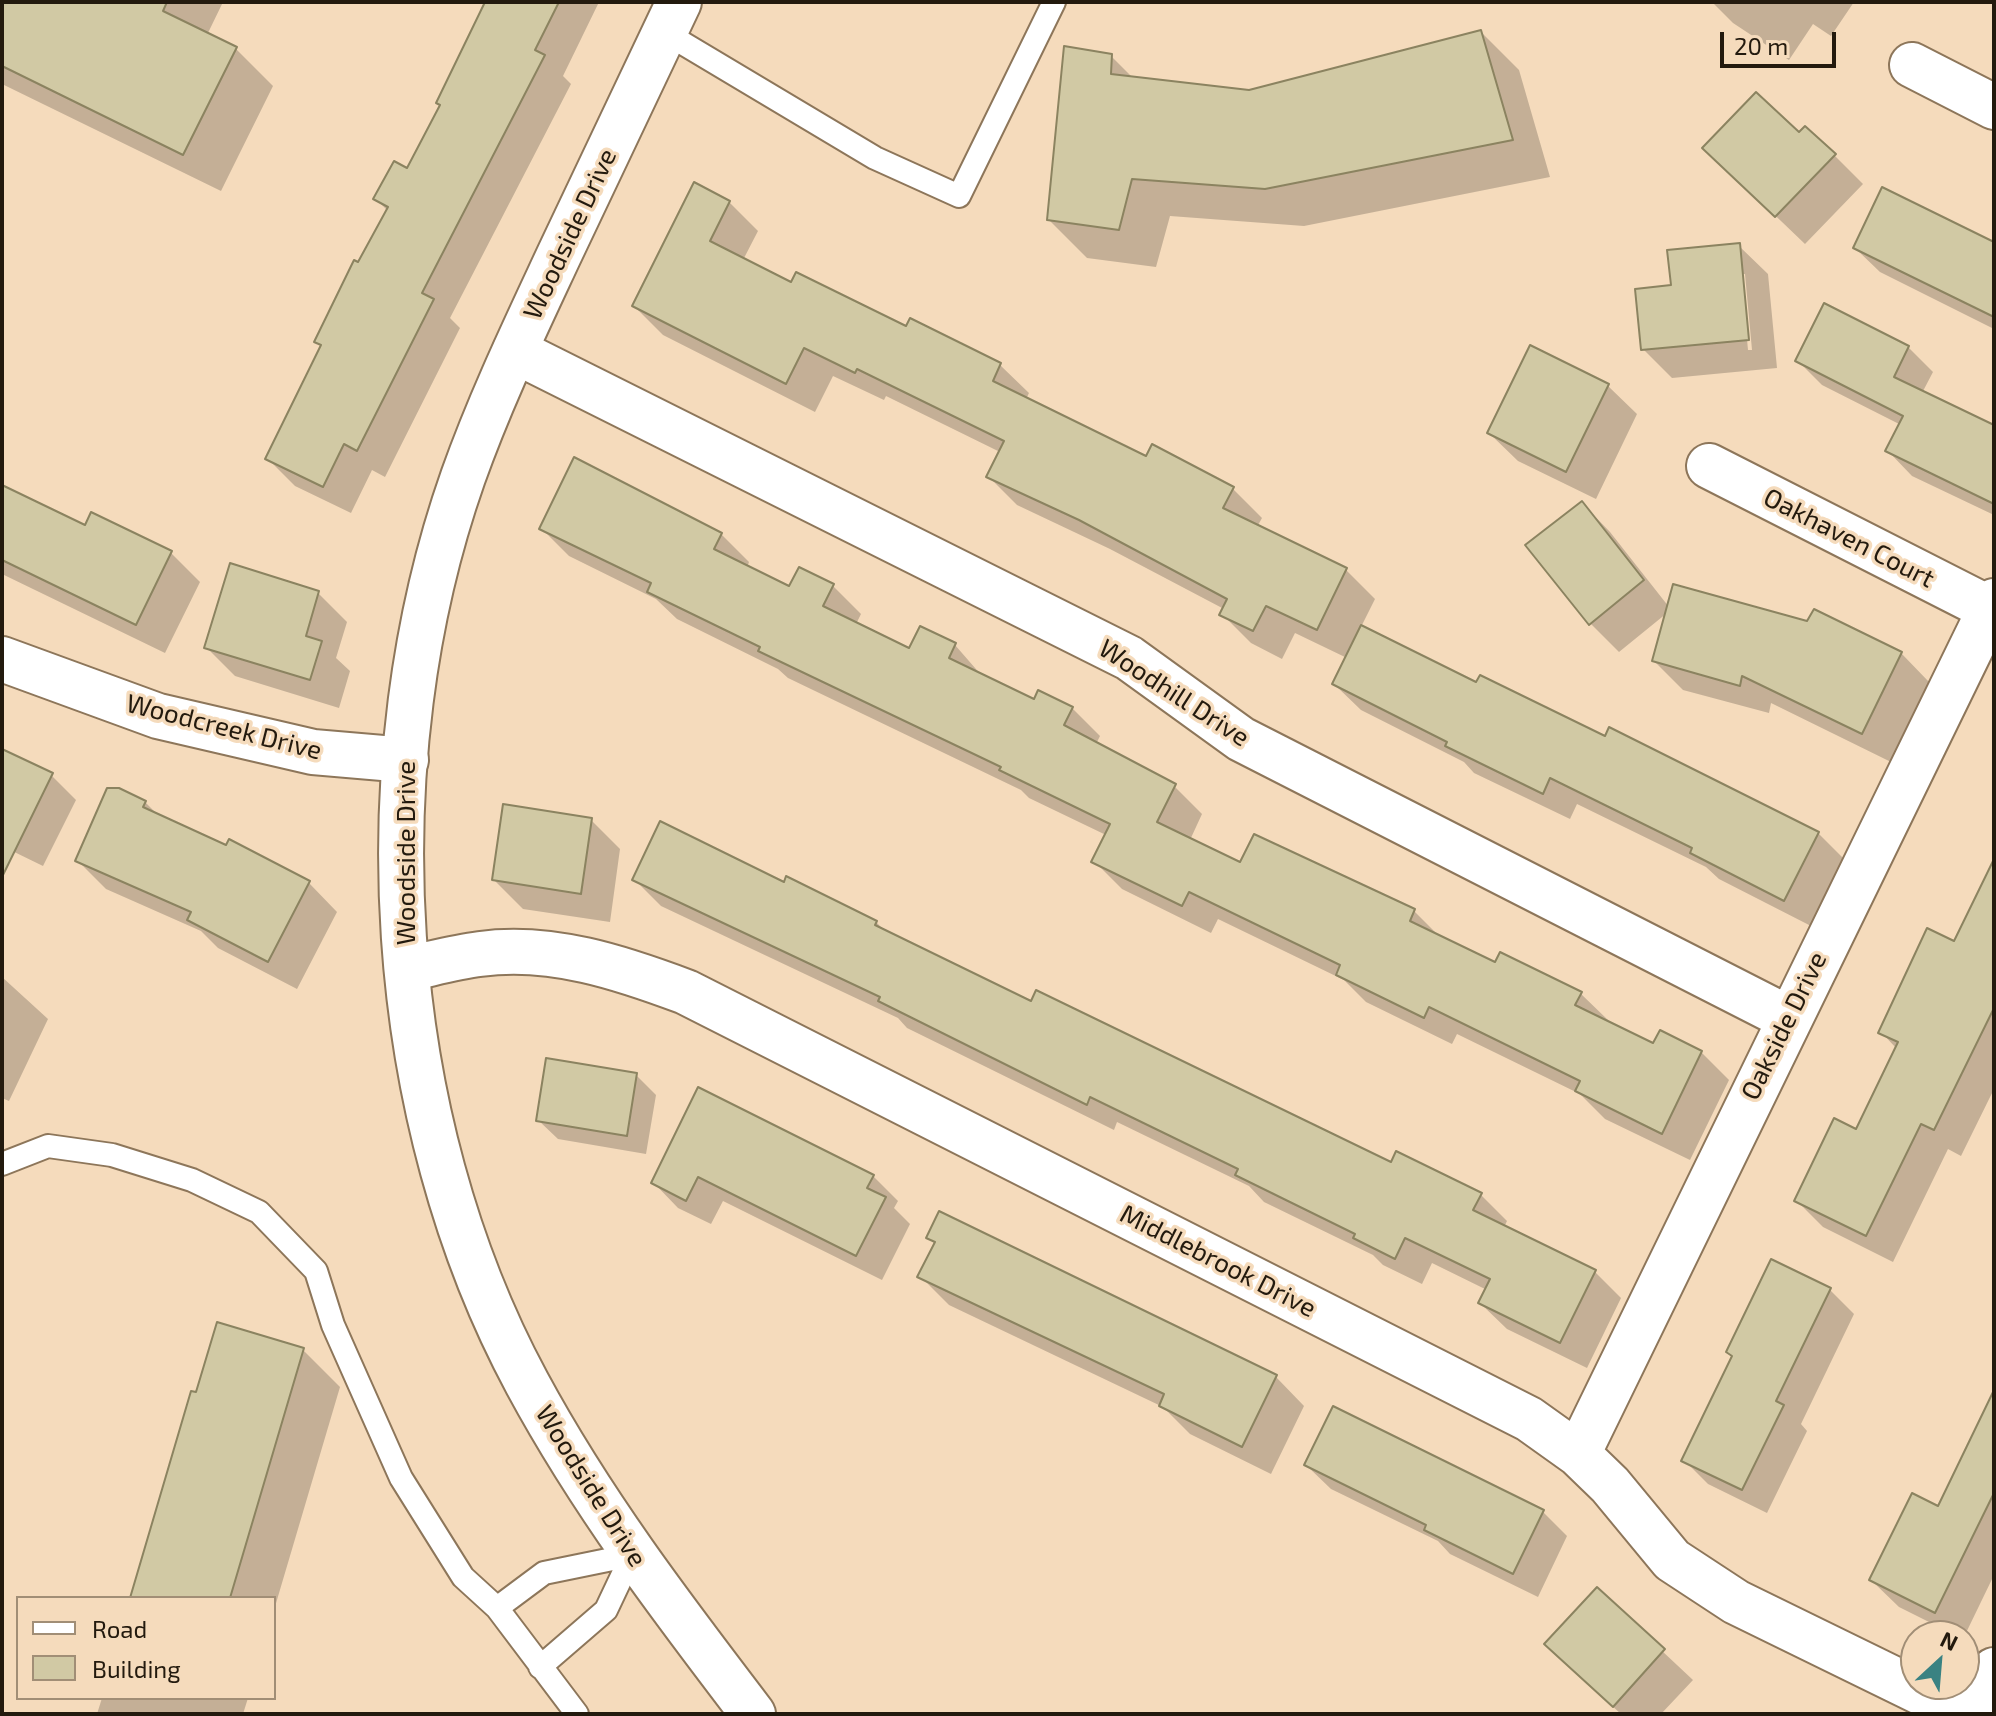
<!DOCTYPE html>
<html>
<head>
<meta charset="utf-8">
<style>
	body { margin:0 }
	#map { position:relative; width:1996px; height:1716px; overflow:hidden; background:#f5dbbc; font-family:"Exo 2",sans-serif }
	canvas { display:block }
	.frame { position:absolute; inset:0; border:4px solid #231a0e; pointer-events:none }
	.legend { position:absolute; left:16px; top:1596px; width:260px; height:104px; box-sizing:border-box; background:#f5dbbc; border:2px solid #a18e76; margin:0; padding:10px 14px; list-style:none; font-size:24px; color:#231a0e }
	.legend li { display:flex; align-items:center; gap:16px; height:40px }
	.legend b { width:40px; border:2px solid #a18e76 }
	.north { position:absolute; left:1900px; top:1620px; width:80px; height:80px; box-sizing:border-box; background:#f5dbbc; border:2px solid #a18e76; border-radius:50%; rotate:26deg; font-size:22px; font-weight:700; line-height:32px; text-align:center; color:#231a0e }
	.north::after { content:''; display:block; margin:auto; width:28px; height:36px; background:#3a8282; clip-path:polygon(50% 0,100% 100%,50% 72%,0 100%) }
	.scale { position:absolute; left:1720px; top:32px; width:116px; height:36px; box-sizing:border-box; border:4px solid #231a0e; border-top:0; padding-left:10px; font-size:24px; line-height:28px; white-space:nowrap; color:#231a0e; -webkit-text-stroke:6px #f5dbbc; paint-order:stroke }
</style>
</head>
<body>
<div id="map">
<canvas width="1996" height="1716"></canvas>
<div class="frame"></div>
<ul class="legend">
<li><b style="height:10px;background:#fff"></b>Road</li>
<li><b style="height:22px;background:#d1c9a4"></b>Building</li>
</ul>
<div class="north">N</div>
<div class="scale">20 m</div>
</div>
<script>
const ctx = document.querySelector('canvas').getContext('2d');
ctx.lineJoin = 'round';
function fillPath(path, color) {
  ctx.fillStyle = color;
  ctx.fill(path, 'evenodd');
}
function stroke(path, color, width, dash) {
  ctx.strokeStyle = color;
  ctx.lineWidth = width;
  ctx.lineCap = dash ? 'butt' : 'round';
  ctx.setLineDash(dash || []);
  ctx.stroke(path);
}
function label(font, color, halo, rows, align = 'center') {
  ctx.font = font + ' "Exo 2",sans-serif';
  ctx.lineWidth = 7;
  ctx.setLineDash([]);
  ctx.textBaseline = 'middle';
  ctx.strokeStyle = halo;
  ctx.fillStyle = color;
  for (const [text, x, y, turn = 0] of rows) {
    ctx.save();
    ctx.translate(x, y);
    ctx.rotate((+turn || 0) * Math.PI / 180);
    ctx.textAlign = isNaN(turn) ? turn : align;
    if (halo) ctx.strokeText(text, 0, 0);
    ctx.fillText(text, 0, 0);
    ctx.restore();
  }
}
const shadow = new Path2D(`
	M 2,2 L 223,2 L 207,35 L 235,48 L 273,86 L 221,191 L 2,84 Z
	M 487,2 L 599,2 L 563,76 L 571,84 L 450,318 L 460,328 L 385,477 L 372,470 L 351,513 L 295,486 L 268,459 L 322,347 L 317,341 L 388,211 L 376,199 L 408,171 L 442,106 Z
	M 1712,2 L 1854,2 L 1831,36 L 1813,24 L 1789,60 L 1733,23 Z
	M 1481,32 L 1519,70 L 1550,177 L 1304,226 L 1170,216 L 1156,267 L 1087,258 L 1049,220 L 1111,56 L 1133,78 L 1249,92 Z
	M 1799,135 L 1834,155 L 1863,184 L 1805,244 L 1734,176 Z
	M 729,202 L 758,231 L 743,260 L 792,285 L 1000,365 L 1029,393 L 1026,399 L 1147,458 L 1233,489 L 1262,518 L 1257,527 L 1346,570 L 1375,599 L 1361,627 L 1477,685 L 1818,833 L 1845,860 L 1811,926 L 1719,879 L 1706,867 L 1577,804 L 1570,819 L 1474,773 L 1464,762 L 1361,710 L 1334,684 L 1347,658 L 1295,633 L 1282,659 L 1251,643 L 1222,614 L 1224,609 L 1110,549 L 1017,505 L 988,476 L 1000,452 L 886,396 L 884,400 L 833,376 L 815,412 L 663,335 L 634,306 Z
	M 1994,244 L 1994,329 L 1880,272 L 1855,248 Z
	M 1739,246 L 1768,274 L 1777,368 L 1672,378 L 1643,349 L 1673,287 ZM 1741,274 L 1745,274 L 1752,350 L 1748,350 Z
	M 1908,347 L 1933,372 L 1922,393 L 1994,428 L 1994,515 L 1912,476 L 1888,451 L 1901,425 L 1822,385 L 1797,360 Z
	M 1608,386 L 1637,414 L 1596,499 L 1518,461 L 1489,433 Z
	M 2,487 L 86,528 L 171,553 L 200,582 L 165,653 L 2,574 Z
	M 1582,503 L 1610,532 L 1669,607 L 1901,653 L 1929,682 L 1891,762 L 1771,703 L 1769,713 L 1683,690 L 1654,661 L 1667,613 L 1619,652 L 1590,623 Z
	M 541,528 L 721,534 L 749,562 L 747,568 L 790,589 L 833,586 L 861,614 L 856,624 L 910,651 L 921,628 L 955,645 L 982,676 L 1035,702 L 1072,708 L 1100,736 L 1096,744 L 1174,786 L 1202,814 L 1190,840 L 1241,865 L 1255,837 L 1414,911 L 1442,939 L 1496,965 L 1580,993 L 1609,1021 L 1654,1046 L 1701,1052 L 1729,1080 L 1690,1160 L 1605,1119 L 1580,1094 L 1457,1034 L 1452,1044 L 1366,1002 L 1344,980 L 1218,919 L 1211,933 L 1122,889 L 1094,861 L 1106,835 L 1029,798 L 1021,790 L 788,678 L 778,669 L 677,619 L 656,599 L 569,556 Z
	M 318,593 L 347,622 L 336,658 L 350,671 L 339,708 L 235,676 L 206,647 Z
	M 2,751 L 51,775 L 76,800 L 43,866 L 2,846 Z
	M 145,802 L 160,817 L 309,883 L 337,912 L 297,989 L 218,948 L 201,931 L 106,889 L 77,860 Z
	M 591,820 L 620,849 L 610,922 L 523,909 L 494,880 Z
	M 1994,863 L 1994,1089 L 1961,1156 L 1948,1149 L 1893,1262 L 1823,1227 L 1796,1200 L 1857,1132 L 1897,1049 L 1881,1032 L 1955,944 Z
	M 634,879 L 785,884 L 876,922 L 886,932 L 1032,1003 L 1392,1165 L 1481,1195 L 1507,1221 L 1504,1227 L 1594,1271 L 1621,1298 L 1587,1368 L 1507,1329 L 1480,1303 L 1487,1290 L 1432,1263 L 1422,1284 L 1383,1265 L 1373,1255 L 1264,1202 L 1249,1186 L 1117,1122 L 1114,1130 L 907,1028 L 898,1018 L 661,906 Z
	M 2,977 L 48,1019 L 9,1101 L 2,1098 Z
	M 636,1075 L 656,1095 L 646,1154 L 558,1139 L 538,1120 Z
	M 699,1090 L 873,1176 L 898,1201 L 894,1208 L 910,1224 L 882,1280 L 723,1201 L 711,1224 L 678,1208 L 653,1182 Z
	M 928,1237 L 1276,1377 L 1304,1406 L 1271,1474 L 1190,1434 L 1163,1407 L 949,1305 L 920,1276 L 935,1244 Z
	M 1772,1262 L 1830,1290 L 1854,1314 L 1801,1424 L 1807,1431 L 1767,1513 L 1708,1484 L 1684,1460 L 1734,1358 Z
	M 303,1350 L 340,1387 L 274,1610 L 274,1598 L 132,1598 L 198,1395 Z
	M 1994,1395 L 1994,1575 L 1964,1637 L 1957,1636 L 1899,1607 L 1871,1580 L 1939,1508 Z
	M 1306,1465 L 1543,1512 L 1567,1536 L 1538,1597 L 1450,1554 L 1438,1541 L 1331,1489 Z
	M 1597,1590 L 1693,1680 L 1661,1714 L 1621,1714 L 1576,1673 Z
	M 102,1698 L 248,1698 L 243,1714 L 97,1714 Z`);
const building = new Path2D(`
	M 2,2 L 167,2 L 163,11 L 237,47 L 183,155 L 2,66 Z
	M 485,2 L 559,2 L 535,50 L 545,55 L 422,293 L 434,299 L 357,451 L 344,444 L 323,487 L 265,459 L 321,345 L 314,342 L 354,260 L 358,262 L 388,207 L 373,199 L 394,161 L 407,168 L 440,105 L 436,103 Z
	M 1481,30 L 1513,140 L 1265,189 L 1132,179 L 1119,230 L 1047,220 L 1064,46 L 1112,54 L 1111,74 L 1249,90 Z
	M 1756,92 L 1799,132 L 1805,126 L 1836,154 L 1775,217 L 1702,148 Z
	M 694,182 L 730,201 L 710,241 L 791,282 L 796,272 L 906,326 L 910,318 L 1001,363 L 993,381 L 1146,456 L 1152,444 L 1234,487 L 1223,508 L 1347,568 L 1317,630 L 1266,606 L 1253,631 L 1219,615 L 1227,599 L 1079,520 L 986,477 L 1004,441 L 857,369 L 855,373 L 804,348 L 786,384 L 632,306 Z
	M 1882,187 L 1994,242 L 1994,317 L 1853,248 Z
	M 1740,243 L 1749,340 L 1641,350 L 1635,289 L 1671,285 L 1667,250 Z
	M 1824,303 L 1909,346 L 1894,377 L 1994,425 L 1994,504 L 1885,451 L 1903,416 L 1795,361 Z
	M 1530,345 L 1609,384 L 1566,472 L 1487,433 Z
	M 574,457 L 722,533 L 714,549 L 789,586 L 799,567 L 834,584 L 823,606 L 909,648 L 920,626 L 956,643 L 949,658 L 1034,699 L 1038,690 L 1073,707 L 1064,725 L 1176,784 L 1157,822 L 1240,862 L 1254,834 L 1415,909 L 1410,921 L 1495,962 L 1500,952 L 1582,992 L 1575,1005 L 1653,1043 L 1660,1030 L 1702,1051 L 1662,1134 L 1575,1091 L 1580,1081 L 1429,1007 L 1424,1018 L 1336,975 L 1340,965 L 1189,892 L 1182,906 L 1091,862 L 1110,824 L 999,770 L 1001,767 L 758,651 L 760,647 L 647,592 L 651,583 L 539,529 Z
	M 2,485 L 85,525 L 91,512 L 172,551 L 136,625 L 2,560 Z
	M 1582,501 L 1644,580 L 1589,625 L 1525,545 Z
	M 230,563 L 319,591 L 306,636 L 322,641 L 310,680 L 204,648 Z
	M 1673,584 L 1807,621 L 1814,609 L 1902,652 L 1862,734 L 1742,676 L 1740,686 L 1652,661 Z
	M 1361,625 L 1476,682 L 1480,675 L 1605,736 L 1609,727 L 1819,832 L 1784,901 L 1690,853 L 1692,848 L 1550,778 L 1543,794 L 1445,746 L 1447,742 L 1332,684 Z
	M 2,749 L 53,773 L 2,877 Z
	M 107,788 L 119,788 L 146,801 L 143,807 L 226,845 L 229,839 L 310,881 L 268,962 L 187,920 L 191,912 L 75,861 Z
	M 503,804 L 592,818 L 581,894 L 492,880 Z
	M 660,821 L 784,882 L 786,876 L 877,921 L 875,925 L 1031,1001 L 1036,990 L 1391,1162 L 1396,1151 L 1482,1193 L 1473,1210 L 1596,1270 L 1560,1343 L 1478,1303 L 1490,1279 L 1405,1238 L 1395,1259 L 1353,1238 L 1355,1234 L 1235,1175 L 1238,1169 L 1090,1097 L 1087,1105 L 878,1001 L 880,997 L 632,880 Z
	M 1994,859 L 1994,1008 L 1934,1130 L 1921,1124 L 1866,1236 L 1794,1201 L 1834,1118 L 1856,1129 L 1898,1042 L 1878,1033 L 1927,928 L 1954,941 Z
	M 546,1058 L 637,1073 L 627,1136 L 536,1121 Z
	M 698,1087 L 874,1175 L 867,1188 L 886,1197 L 856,1256 L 698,1177 L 686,1201 L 651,1183 Z
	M 939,1211 L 1277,1375 L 1242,1447 L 1159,1406 L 1164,1394 L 917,1277 L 935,1242 L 926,1238 Z
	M 1771,1259 L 1831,1288 L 1776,1401 L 1784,1405 L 1742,1490 L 1681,1461 L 1732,1356 L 1726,1352 Z
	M 217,1322 L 304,1348 L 230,1598 L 130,1598 L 191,1391 L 196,1392 Z
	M 1994,1390 L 1994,1493 L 1935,1613 L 1869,1580 L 1912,1493 L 1938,1506 Z
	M 1333,1406 L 1544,1510 L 1513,1574 L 1424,1530 L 1426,1525 L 1304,1465 Z
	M 1597,1587 L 1665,1649 L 1613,1707 L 1544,1644 Z`);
const service = new Path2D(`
	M 664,32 L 875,158 L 959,196 L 1054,2
	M 2,1164 L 48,1146 L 112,1155 L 192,1180 L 259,1212 L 316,1271 L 333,1325 L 401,1478 L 463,1577 L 497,1608 L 577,1714
	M 497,1608 L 544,1573 L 632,1555
	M 540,1667 L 606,1610 L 632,1555`);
const minor = new Path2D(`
	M 1912,65 L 1994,107
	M 515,351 L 1129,658 L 1241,739 L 1788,1018
	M 1709,466 L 1990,609
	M 2,659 L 158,716 L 313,752 L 406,760
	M 407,969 C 431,964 455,957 480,954 C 551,944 622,968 686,992 L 1529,1419 L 1578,1454 L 1610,1485 L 1672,1560 L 1736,1602 L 1965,1714
	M 1578,1454 L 1994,601
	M 1974,1714 L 1994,1670`);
const tertiary = new Path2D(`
	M 679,2 C 639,86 599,171 559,255 C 525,328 490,401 463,477 C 363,761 384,1118 527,1383 C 591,1502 672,1608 753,1714`);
const streetNames = [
	["Woodside Drive",570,234,-65],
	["Oakhaven Court",1849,538,27],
	["Woodhill Drive",1174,693,33],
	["Woodcreek Drive",224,727,14],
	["Woodside Drive",406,853,-90],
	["Oakside Drive",1784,1026,-64],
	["Middlebrook Drive",1218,1261,27],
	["Woodside Drive",591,1486,58]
];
fillPath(shadow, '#0003');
fillPath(building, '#d1c9a4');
stroke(building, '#8b8360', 2);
stroke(service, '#8d765a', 26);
stroke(minor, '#8d765a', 48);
stroke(tertiary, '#8d765a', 48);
stroke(service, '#fff', 22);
stroke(minor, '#fff', 44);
stroke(tertiary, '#fff', 44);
label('26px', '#231a0e', '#f5dbbc', streetNames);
</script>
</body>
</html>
